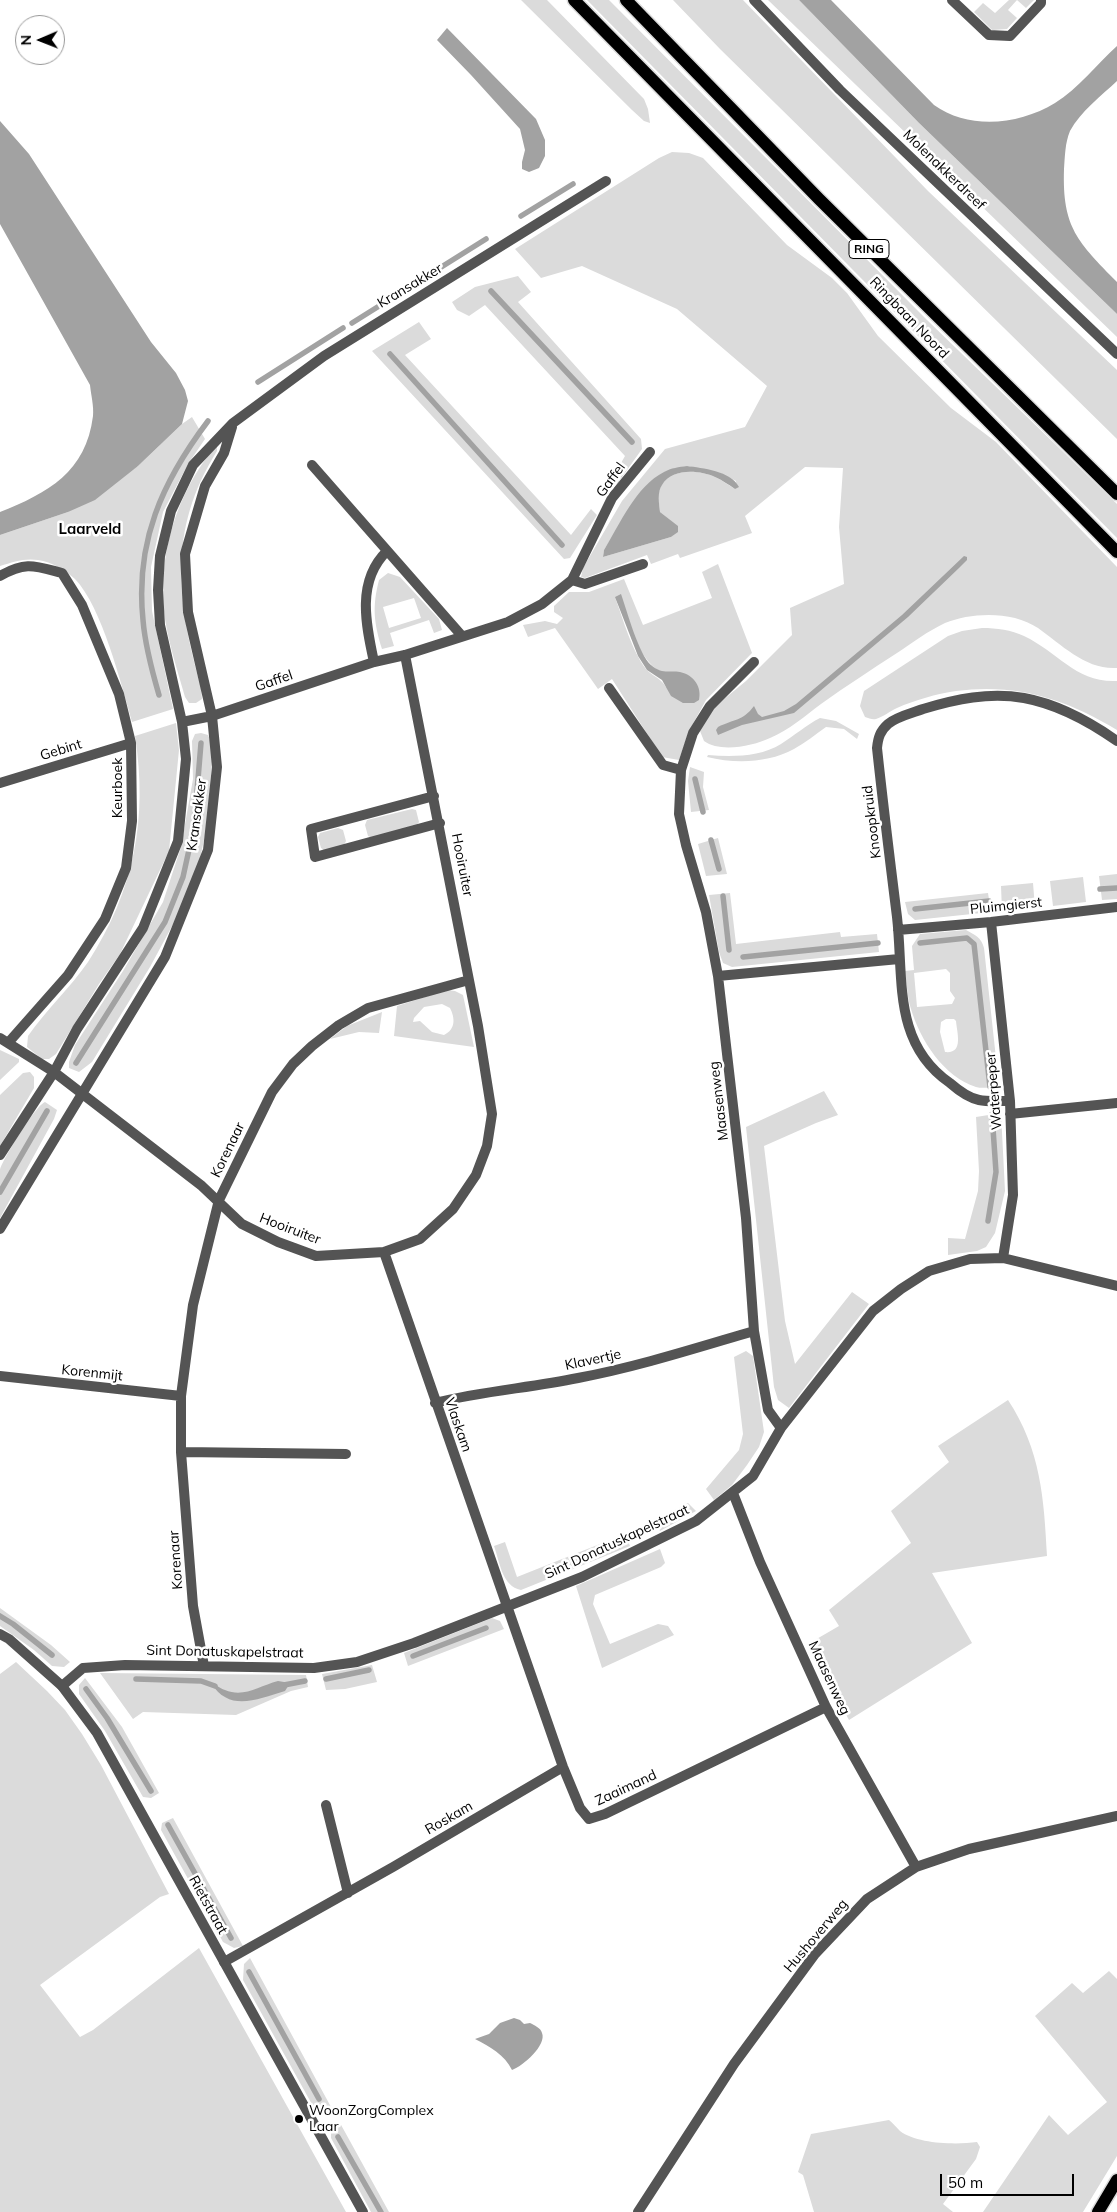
<!DOCTYPE html>
<html>
<head>
<meta charset="utf-8">
<style>
	body { margin:0 }
	#map { position:relative; width:1117px; height:2212px; overflow:hidden; background:#fff; font-family:Mulish,sans-serif }
	canvas { display:block }
	.north { position:absolute; left:15px; top:15px; width:50px; height:50px; box-sizing:border-box; background:#fff; border:1px solid #999; border-radius:50%; rotate:269deg; font-size:14px; font-weight:700; line-height:20px; text-align:center; color:#000 }
	.north::after { content:''; display:block; margin:auto; width:18px; height:22px; background:#000; clip-path:polygon(50% 0,100% 100%,50% 72%,0 100%) }
	.scale { position:absolute; left:940px; top:2174px; width:134px; height:22px; box-sizing:border-box; border:2px solid #000; border-top:0; padding-left:6px; font-size:15px; line-height:18px; white-space:nowrap; color:#000; -webkit-text-stroke:4px #fff; paint-order:stroke }
</style>
</head>
<body>
<div id="map">
<canvas width="1117" height="2212"></canvas>
<div class="north">N</div>
<div class="scale">50 m</div>
</div>
<script>
const ctx = document.querySelector('canvas').getContext('2d');
ctx.lineJoin = 'round';
function fillPath(path, color) {
  ctx.fillStyle = color;
  ctx.fill(path, 'evenodd');
}
function stroke(path, color, width, dash) {
  ctx.strokeStyle = color;
  ctx.lineWidth = width;
  ctx.lineCap = dash ? 'butt' : 'round';
  ctx.setLineDash(dash || []);
  ctx.stroke(path);
}
function label(font, color, halo, rows, align = 'center') {
  ctx.font = font + ' Mulish,sans-serif';
  ctx.lineWidth = 5;
  ctx.setLineDash([]);
  ctx.textBaseline = 'middle';
  ctx.strokeStyle = halo;
  ctx.fillStyle = color;
  for (const [text, x, y, turn = 0] of rows) {
    ctx.save();
    ctx.translate(x, y);
    ctx.rotate((+turn || 0) * Math.PI / 180);
    ctx.textAlign = isNaN(turn) ? turn : align;
    if (halo) ctx.strokeText(text, 0, 0);
    ctx.fillText(text, 0, 0);
    ctx.restore();
  }
}
const green = new Path2D(`
	M 521,0 L 547,0 L 644,99 L 648,109 L 650,123 L 644,121 L 632,110 Z
	M 587,0 L 609,0 L 927,320 L 1117,504 L 1117,538 Z
	M 673,0 L 743,0 L 928,191 L 1117,370 L 1117,439 L 720,49 Z
	M 768,0 L 799,0 L 919,123 L 1117,314 L 1117,337 Z
	M 1009,0 L 1034,0 L 1026,8 L 1017,0 L 1008,10 L 1017,18 L 1007,29 L 992,30 L 974,12 L 983,3 L 995,13 Z
	M 672,152 L 689,153 L 703,158 L 787,245 L 832,278 L 847,293 L 878,336 L 951,408 L 996,442 L 1117,567 L 1117,668 C 1086,670 1062,645 1038,628 C 1013,611 972,612 945,623 C 928,631 912,643 897,653 C 871,670 846,686 821,704 C 805,716 789,730 770,738 C 753,746 720,753 704,741 L 700,731 L 712,709 L 746,681 L 792,635 L 790,608 L 844,584 L 839,527 L 843,468 L 805,467 L 745,516 L 752,533 L 680,558 L 678,554 L 651,564 L 647,555 L 585,578 L 581,577 L 583,568 L 622,501 L 665,449 L 745,427 L 767,386 L 677,309 L 582,266 L 541,278 L 515,249 L 659,158 ZM 687,466 L 720,473 L 736,481 L 735,489 C 728,485 722,480 715,477 C 699,470 672,468 661,485 C 657,493 659,504 660,512 L 677,526 L 677,532 L 671,537 L 603,557 L 604,550 L 638,496 Z
	M 518,276 L 531,292 L 518,302 L 641,439 L 642,449 L 617,484 L 612,479 L 625,456 L 485,305 L 469,316 L 457,310 L 452,302 L 475,287 Z
	M 419,322 L 431,339 L 405,355 L 571,535 L 591,509 L 597,515 L 570,558 L 564,559 L 372,351 Z
	M 192,417 L 205,439 L 188,464 L 163,512 L 151,567 L 152,611 L 173,709 L 132,722 C 121,684 102,607 75,579 C 65,570 52,562 38,560 C 24,558 13,562 0,566 L 0,535 L 68,512 L 138,466 L 182,424 Z
	M 215,447 L 217,447 L 217,451 C 167,531 177,601 201,687 L 202,699 L 196,703 L 189,703 L 185,697 C 178,672 169,645 165,619 C 156,560 176,493 215,447 Z
	M 718,564 L 752,653 L 706,700 L 689,731 L 679,760 L 662,757 L 612,679 L 598,689 L 555,628 L 528,637 L 523,625 L 545,621 L 557,624 L 563,618 L 554,612 L 554,606 L 569,592 L 589,592 L 624,579 L 643,625 L 712,598 L 702,572 ZM 615,597 C 624,616 642,667 664,673 C 669,674 675,673 680,672 L 666,687 C 661,678 652,676 646,669 C 632,651 623,619 615,597 Z
	M 388,573 L 400,577 L 439,619 L 442,630 L 434,633 L 429,620 L 390,633 L 394,646 L 382,649 C 374,623 372,607 379,580 ZM 414,598 L 421,618 L 389,628 L 383,607 Z
	M 982,628 C 997,628 1011,630 1024,636 C 1058,652 1076,683 1117,681 L 1117,730 C 1066,699 1017,683 956,691 C 936,694 915,700 897,708 C 890,711 883,717 876,719 C 872,720 869,718 865,717 L 860,706 L 864,691 L 948,636 L 962,631 Z
	M 820,718 L 836,721 L 859,734 L 857,739 L 844,729 L 826,727 C 816,734 805,743 794,749 C 768,763 736,764 707,757 L 708,755 C 732,757 760,757 781,744 C 794,736 806,725 820,718 Z
	M 176,723 L 179,750 L 169,851 L 120,954 L 99,984 L 56,1054 L 49,1059 L 42,1059 L 27,1047 L 28,1036 C 46,1010 70,988 88,962 C 134,891 148,819 135,736 Z
	M 201,733 L 208,735 L 211,742 L 212,762 L 207,826 L 199,863 L 178,915 L 150,967 L 92,1062 L 79,1072 L 69,1068 L 69,1062 L 75,1045 L 123,971 L 163,902 L 181,847 L 193,779 L 192,741 L 195,734 Z
	M 690,767 L 704,772 L 703,787 L 709,810 L 691,812 L 688,781 Z
	M 412,809 L 416,810 L 419,822 L 416,826 L 372,838 L 368,836 L 365,825 L 367,820 Z
	M 338,828 L 343,830 L 346,841 L 344,845 L 325,851 L 321,848 L 318,837 L 320,833 Z
	M 718,838 L 727,874 L 706,876 L 698,844 Z
	M 1117,874 L 1117,899 L 1102,900 L 1099,876 Z
	M 1083,877 L 1086,902 L 1053,906 L 1050,881 Z
	M 1033,883 L 1035,908 L 1002,911 L 1001,886 Z
	M 730,893 L 736,944 L 840,932 L 841,937 L 877,934 L 879,952 L 732,967 L 723,963 L 719,952 L 709,895 Z
	M 988,893 L 991,912 L 915,920 L 908,914 L 905,902 Z
	M 966,930 C 975,935 981,937 984,948 L 999,1086 C 992,1087 983,1089 976,1087 C 944,1077 920,1040 911,1009 C 907,997 907,983 905,971 L 914,970 L 912,946 L 920,934 ZM 946,969 L 950,973 L 950,991 L 955,998 L 952,1004 L 917,1007 L 914,973 ZM 946,1019 L 954,1019 L 956,1021 C 957,1033 964,1054 945,1052 L 940,1032 L 941,1022 Z
	M 447,990 L 455,991 L 463,995 L 474,1047 L 394,1036 L 397,1006 ZM 442,1004 L 450,1008 C 455,1018 456,1029 444,1035 L 432,1032 L 420,1021 L 413,1022 L 414,1018 L 424,1007 Z
	M 382,1012 L 379,1033 L 359,1032 L 330,1039 L 347,1026 Z
	M 0,1050 L 19,1059 L 19,1062 L 0,1080 Z
	M 30,1072 L 34,1077 L 34,1088 L 0,1146 L 0,1095 L 23,1073 Z
	M 824,1091 L 838,1115 L 816,1123 L 764,1146 L 785,1321 L 795,1364 L 852,1292 L 869,1304 L 789,1408 L 778,1400 L 774,1387 L 746,1127 Z
	M 45,1102 L 57,1110 L 54,1119 L 0,1218 C 0,1203 0,1185 0,1170 C 2,1160 36,1105 45,1102 Z
	M 1001,1113 L 1005,1191 L 995,1233 L 986,1247 L 977,1251 L 948,1255 L 948,1238 L 965,1239 L 978,1191 L 979,1171 L 976,1117 Z
	M 746,1351 L 753,1356 L 764,1432 L 759,1447 L 747,1465 L 732,1485 L 714,1500 L 706,1489 L 739,1450 L 743,1434 L 734,1357 Z
	M 1008,1400 C 1041,1450 1044,1499 1047,1556 L 932,1573 L 972,1643 L 849,1720 L 808,1644 L 839,1626 L 829,1610 L 911,1543 L 891,1511 L 949,1462 L 938,1446 Z
	M 688,1503 L 696,1511 L 660,1531 L 655,1521 Z
	M 625,1534 L 630,1546 L 521,1590 C 502,1586 500,1563 494,1546 L 505,1542 L 517,1577 Z
	M 660,1549 L 665,1563 L 661,1567 L 595,1595 L 593,1604 L 610,1644 L 658,1624 L 668,1626 L 674,1635 L 602,1668 L 576,1586 Z
	M 0,1608 L 51,1645 L 70,1662 L 64,1667 L 52,1666 L 34,1650 L 0,1626 Z
	M 492,1618 L 500,1621 L 504,1629 L 408,1666 L 404,1653 Z
	M 16,1662 L 47,1691 L 65,1710 L 82,1734 L 101,1765 L 169,1894 L 160,1897 L 40,1985 L 80,2037 L 93,2030 L 199,1948 L 346,2212 L 0,2212 L 0,1674 Z
	M 372,1665 L 377,1682 L 345,1689 L 326,1690 L 322,1674 Z
	M 100,1673 L 306,1675 L 308,1687 L 291,1691 L 236,1715 L 143,1712 L 133,1719 Z
	M 85,1678 L 122,1727 L 159,1793 L 151,1798 L 143,1797 L 105,1731 L 79,1694 L 79,1685 Z
	M 173,1818 L 243,1946 L 234,1948 L 223,1942 L 161,1830 L 162,1823 Z
	M 250,1958 L 331,2107 L 324,2111 L 314,2108 L 243,1980 L 244,1964 Z
	M 1109,1971 L 1117,1979 L 1117,2156 L 1083,2212 L 983,2212 L 1049,2115 L 1068,2135 L 1107,2102 L 1035,2016 L 1072,1983 L 1083,1993 Z
	M 889,2120 C 893,2123 896,2127 900,2131 C 917,2144 956,2145 977,2142 L 980,2147 L 976,2159 L 943,2204 L 953,2212 L 814,2212 L 803,2175 L 798,2172 L 811,2134 Z
	M 340,2123 L 389,2212 L 371,2212 L 331,2138 L 331,2128 Z`);
const water = new Path2D(`
	M 799,0 L 831,0 L 934,105 C 969,130 1019,125 1055,103 C 1078,89 1097,64 1117,46 L 1117,81 C 1102,95 1080,112 1070,131 C 1065,143 1065,156 1064,169 C 1062,228 1078,242 1117,282 L 1117,314 L 919,123 Z
	M 447,28 L 536,119 L 545,140 L 545,156 L 539,168 L 529,172 L 522,169 L 522,162 L 525,150 L 520,129 L 471,75 L 437,40 Z
	M 0,121 L 29,154 L 151,342 L 176,373 L 185,390 L 188,401 L 182,424 L 138,466 L 95,500 L 68,512 L 0,535 L 0,512 C 48,493 86,472 93,416 C 94,406 91,395 90,385 L 0,224 Z
	M 687,466 C 702,468 731,471 739,487 L 735,489 C 729,485 722,480 715,477 C 699,470 672,468 662,485 C 657,492 659,504 660,512 L 678,526 L 678,532 L 671,537 L 603,557 L 604,550 C 620,524 636,486 664,472 C 671,468 679,467 687,466 Z
	M 964,556 L 967,557 L 967,560 L 959,568 L 908,617 L 794,713 L 742,725 L 718,735 L 716,730 L 718,727 C 734,719 743,721 754,706 L 758,714 L 762,717 L 784,711 L 796,704 L 902,615 Z
	M 621,594 C 627,611 639,655 651,665 C 663,675 668,670 680,672 C 694,675 702,687 699,700 L 694,703 L 683,703 L 671,696 L 662,680 L 647,670 L 638,656 L 615,597 Z
	M 278,1681 L 290,1683 L 285,1691 C 257,1699 230,1713 211,1683 C 216,1684 219,1688 225,1690 C 244,1698 259,1686 278,1681 Z
	M 514,2018 L 520,2020 L 524,2024 L 530,2023 C 534,2025 541,2028 542,2033 C 547,2045 523,2066 512,2070 C 505,2055 489,2046 475,2039 L 489,2034 L 500,2023 Z`);
const stream = new Path2D(`
	M 521,216 L 573,184
	M 491,291 L 632,442
	M 352,323 L 486,239
	M 390,354 L 562,545
	M 258,382 L 343,328
	M 159,695 C 152,671 145,645 143,620 C 135,542 162,482 208,421
	M 695,779 L 703,812
	M 711,840 L 719,869
	M 1100,889 L 1117,888
	M 723,896 L 729,950
	M 915,909 L 989,901
	M 920,943 L 967,938 L 974,944 L 990,1087
	M 743,957 L 878,943
	M 76,1063 L 165,922 L 183,877 L 194,827 L 201,743
	M 0,1192 L 47,1111
	M 988,1221 L 996,1172 L 992,1114
	M 0,1616 L 13,1624 L 52,1655
	M 413,1656 L 486,1628
	M 136,1679 L 201,1681 L 215,1686
	M 326,1679 L 369,1670
	M 284,1685 L 305,1681
	M 86,1689 L 107,1718 L 151,1791
	M 168,1825 L 231,1938
	M 249,1972 L 319,2099
	M 338,2137 L 381,2212`);
const minor = new Path2D(`
	M 952,0 L 989,35 L 1010,36 L 1041,3 L 1041,0
	M 312,465 L 462,636
	M 0,576 C 26,561 35,566 62,573 L 82,605 L 119,694 L 131,743 L 132,821 L 126,868 L 105,919 L 68,975 L 8,1043
	M 572,580 L 585,584 L 643,564
	M 374,662 C 366,625 356,581 387,551
	M 754,662 L 710,706 L 693,733 L 681,770 L 679,814 L 686,845 L 706,912 L 718,976 L 746,1218 L 754,1331 L 768,1410 L 781,1428
	M 609,688 L 663,765 L 681,770
	M 182,722 L 212,716 L 374,662 L 405,655 L 508,622 L 542,604 L 572,580 L 612,498 L 650,452
	M 0,783 L 131,743
	M 434,796 L 311,829 L 315,857 L 440,823
	M 991,922 L 1010,1101 L 1013,1195 L 1003,1258
	M 898,930 L 991,922 L 1117,907
	M 718,976 L 899,959
	M 0,1038 L 54,1072 L 202,1186 L 242,1224 L 278,1242 L 316,1256 L 384,1252 L 420,1239 L 453,1209 L 476,1175 L 487,1146 L 492,1114 L 478,1026 L 405,655
	M 1010,1101 C 1000,1101 988,1102 979,1100 C 969,1098 958,1090 950,1083 C 892,1043 904,978 897,917 C 890,861 883,804 877,748 C 878,738 880,731 888,724 C 896,717 912,713 923,709 C 956,699 989,692 1024,698 C 1057,704 1090,722 1117,741
	M 1010,1114 L 1117,1103
	M 0,1155 L 54,1072 L 77,1029 L 143,928 L 178,841 L 186,759 L 182,722 L 160,625 L 158,590 L 160,556 L 171,511 L 193,465 L 233,423 L 324,356 L 606,181
	M 0,1229 L 165,957 L 208,850 L 217,767 L 212,716 L 188,612 L 185,554 L 205,486 L 224,453 L 232,427
	M 384,1252 L 563,1767 L 580,1808 L 589,1819 L 605,1814 L 826,1707
	M 0,1376 L 181,1396
	M 435,1403 C 482,1391 530,1388 578,1378 C 637,1367 696,1348 754,1331
	M 181,1452 L 346,1454
	M 733,1493 L 760,1562 L 826,1707 L 916,1867
	M 204,1666 L 193,1606 L 181,1452 L 181,1396 L 193,1305 L 219,1200 L 272,1092 L 293,1064 L 312,1046 L 339,1025 L 368,1008 L 469,980
	M 62,1686 L 83,1668 L 125,1665 L 314,1668 L 357,1662 L 414,1643 L 582,1577 L 696,1521 L 753,1476 L 781,1428 L 873,1311 L 901,1289 L 929,1271 L 970,1259 L 1003,1258 L 1117,1286
	M 326,1805 L 348,1893
	M 224,1962 L 393,1867 L 563,1767
	M 638,2212 L 734,2064 L 815,1954 L 867,1899 L 916,1867 L 969,1849 L 1117,1816`);
const tertiary = new Path2D(`
	M 754,0 L 840,90 L 1117,354
	M 0,1634 L 9,1639 L 62,1686 L 97,1733 L 363,2212`);
const primary = new Path2D(`
	M 574,0 L 1117,552
	M 626,0 L 819,199 L 1117,494
	M 1098,2212 L 1117,2180`);
const markers = [
	[299,2119,5,"#000"]
];
const shields = [
	[869,249,40]
];
const shieldNames = [
	["RING",869,249]
];
const streetNames = [
	["Molenakkerdreef",944,170,44],
	["Kransakker",410,286,-31],
	["Ringbaan Noord",909,318,46],
	["Gaffel",611,480,-54],
	["Gaffel",274,681,-19],
	["Gebint",61,750,-17],
	["Keurboek",118,788,-90],
	["Kransakker",197,815,-82],
	["Knoopkruid",872,822,-97],
	["Hooiruiter",462,865,79],
	["Pluimgierst",1006,906,-6],
	["Waterpeper",994,1091,-95],
	["Maasenweg",719,1101,-97],
	["Korenaar",228,1150,-64],
	["Hooiruiter",290,1229,21],
	["Klavertje",593,1360,-12],
	["Korenmijt",92,1373,6],
	["Vlaskam",458,1425,71],
	["Sint Donatuskapelstraat",617,1542,-25],
	["Korenaar",176,1560,-94],
	["Sint Donatuskapelstraat",225,1652,1],
	["Maasenweg",829,1678,65],
	["Zaaimand",626,1788,-25],
	["Roskam",449,1818,-30],
	["Rietstraat",208,1905,61],
	["Hushoverweg",816,1936,-50]
];
const poiNames = [
	["WoonZorgComplex",309,2111],
	["Laar",309,2127]
];
const neighbourhoodNames = [
	["Laarveld",90,529]
];
fillPath(green, '#dbdbdb');
fillPath(water, '#a2a2a2');
stroke(stream, '#a2a2a2', 5.5);
stroke(primary, '#dbdbdb', 15);
stroke(minor, '#545454', 10);
stroke(tertiary, '#545454', 10);
stroke(primary, '#000', 12);
for (const [x, y, r, color] of markers) {
  const dot = new Path2D();
  dot.arc(x, y, r, 0, 2 * Math.PI);
  ctx.fillStyle = color;
  ctx.fill(dot);
  stroke(dot, '#fff', 2);
}
for (const [x, y, w] of shields) {
  const box = new Path2D();
  box.roundRect(x - w / 2, y - 9.5, w, 19, 4);
  ctx.fillStyle = '#fff';
  ctx.fill(box);
  stroke(box, '#000', 1);
}
label('bold 12px', '#000', null, shieldNames);
label('14px', '#000', '#fff', streetNames);
label('14px', '#000', '#fff', poiNames, 'left');
label('bold 15px', '#000', '#fff', neighbourhoodNames);
</script>
</body>
</html>
